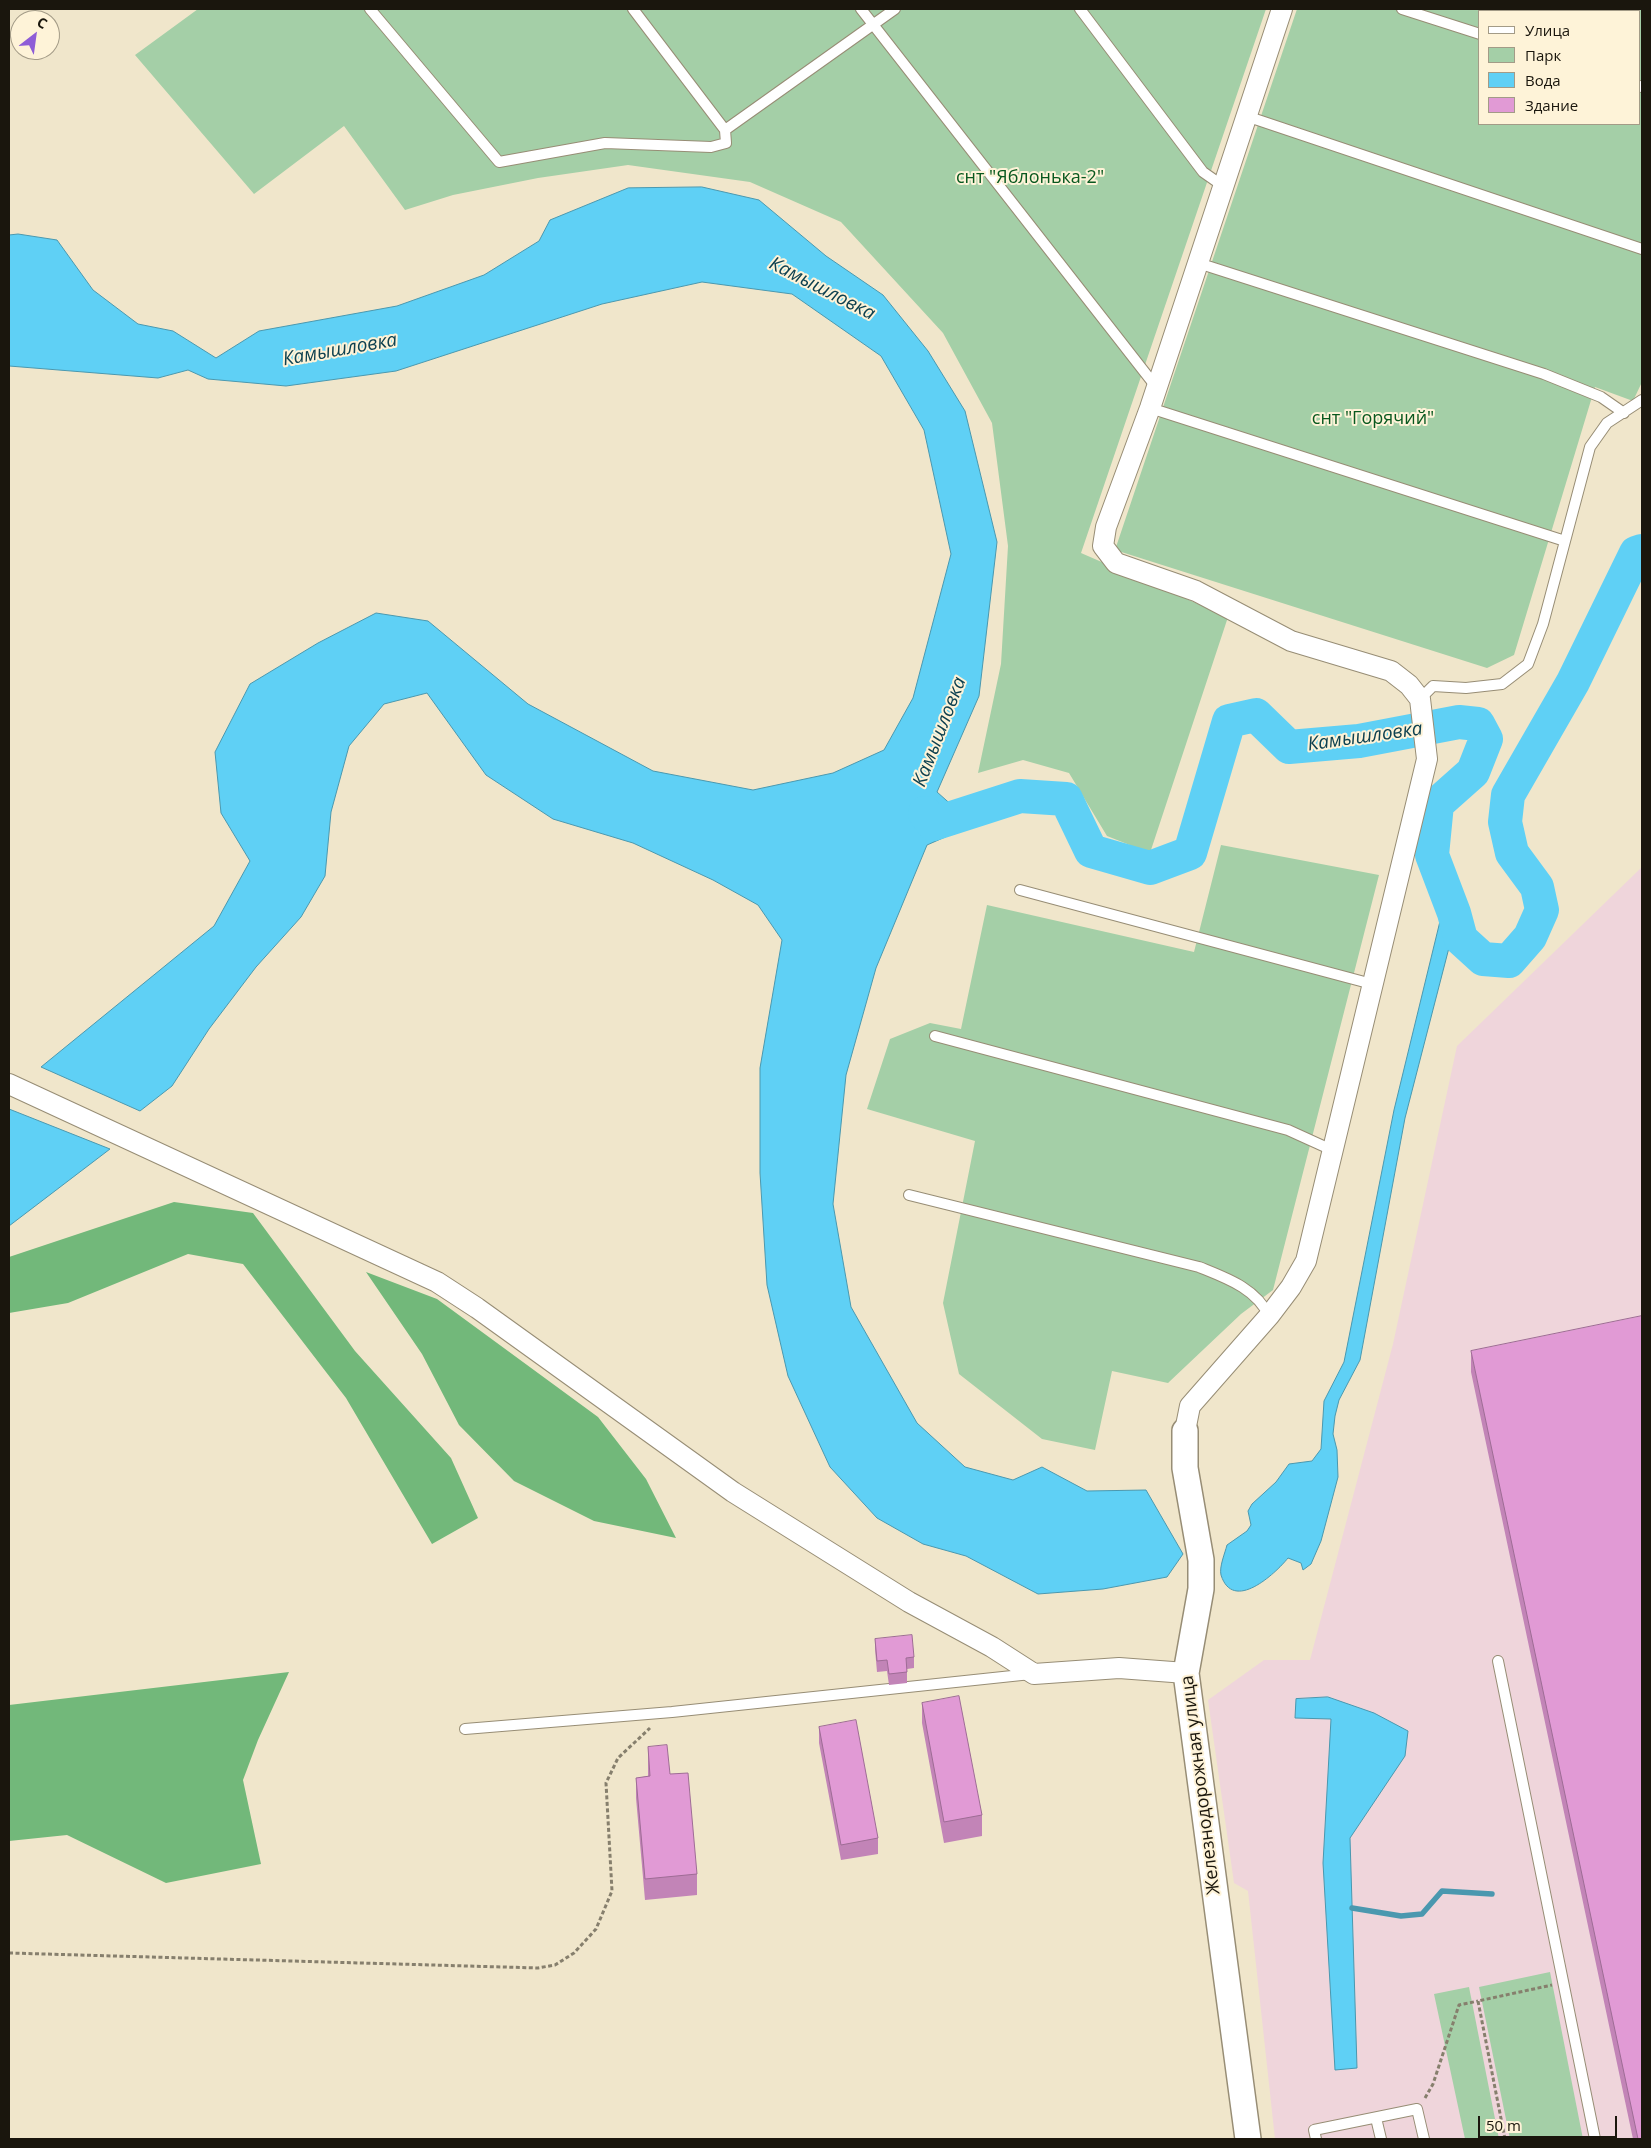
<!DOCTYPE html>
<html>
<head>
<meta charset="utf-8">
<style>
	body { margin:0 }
	#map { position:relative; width:1651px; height:2148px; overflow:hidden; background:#f0e6cb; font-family:"Open Sans",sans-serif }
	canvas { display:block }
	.frame { position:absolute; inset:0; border:10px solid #1a160d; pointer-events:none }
	.legend { position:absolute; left:1478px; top:10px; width:162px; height:115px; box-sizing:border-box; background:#fef3d8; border:1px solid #a39b87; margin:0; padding:6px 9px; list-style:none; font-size:15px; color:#1a160d }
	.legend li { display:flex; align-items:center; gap:10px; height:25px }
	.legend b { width:25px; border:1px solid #a39b87 }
	.north { position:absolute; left:10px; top:10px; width:50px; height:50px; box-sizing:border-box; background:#fef3d8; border:1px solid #a39b87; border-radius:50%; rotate:30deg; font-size:14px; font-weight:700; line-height:20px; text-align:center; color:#1a160d }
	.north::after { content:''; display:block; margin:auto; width:18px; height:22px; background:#8e5dd7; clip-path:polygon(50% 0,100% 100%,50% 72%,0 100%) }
	.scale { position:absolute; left:1478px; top:2116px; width:139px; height:22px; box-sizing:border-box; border:2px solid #1a160d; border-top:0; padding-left:6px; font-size:15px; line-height:18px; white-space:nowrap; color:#1a160d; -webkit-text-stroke:4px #fef3d8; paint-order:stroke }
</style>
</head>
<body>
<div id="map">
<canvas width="1651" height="2148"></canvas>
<div class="frame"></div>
<ul class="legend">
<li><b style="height:6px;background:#fff"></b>Улица</li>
<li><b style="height:14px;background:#a4cfa7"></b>Парк</li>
<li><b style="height:14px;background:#5fd0f5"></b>Вода</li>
<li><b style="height:14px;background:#e19ad5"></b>Здание</li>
</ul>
<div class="north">С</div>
<div class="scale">50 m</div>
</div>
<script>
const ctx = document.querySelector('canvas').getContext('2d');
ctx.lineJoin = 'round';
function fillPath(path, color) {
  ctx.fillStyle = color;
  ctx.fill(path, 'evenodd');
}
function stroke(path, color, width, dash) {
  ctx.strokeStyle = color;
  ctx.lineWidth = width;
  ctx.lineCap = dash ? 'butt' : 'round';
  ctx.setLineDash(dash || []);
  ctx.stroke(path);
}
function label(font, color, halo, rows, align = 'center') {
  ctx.font = font + ' "Open Sans",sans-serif';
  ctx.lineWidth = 4;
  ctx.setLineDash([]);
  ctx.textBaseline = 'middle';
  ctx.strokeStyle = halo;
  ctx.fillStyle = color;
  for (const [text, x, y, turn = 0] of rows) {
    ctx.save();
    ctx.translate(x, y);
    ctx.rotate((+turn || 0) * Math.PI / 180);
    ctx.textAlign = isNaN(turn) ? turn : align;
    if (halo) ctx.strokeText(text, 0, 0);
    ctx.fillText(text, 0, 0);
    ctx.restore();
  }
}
const industrial = new Path2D(`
	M 1642,867 L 1642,2139 L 1275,2139 L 1248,1891 L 1234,1883 L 1208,1700 L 1264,1660 L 1310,1660 L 1393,1344 L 1457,1046 Z`);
const green = new Path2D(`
	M 198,9 L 1266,9 L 1081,553 L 1228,617 L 1150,853 L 1107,836 L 1069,773 L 1023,760 L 978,773 L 1001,664 L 1008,546 L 992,423 L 943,333 L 841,222 L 750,182 L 628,165 L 538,178 L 453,195 L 405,210 L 344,126 L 254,194 L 135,55 Z
	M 1297,9 L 1642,9 L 1642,382 L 1633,401 L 1595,387 L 1514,655 L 1487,668 L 1115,550 ZM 1480,11 L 1640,11 L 1640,124 L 1480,124 Z
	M 1221,845 L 1379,875 L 1273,1290 L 1241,1314 L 1168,1383 L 1112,1371 L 1095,1450 L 1042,1439 L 959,1374 L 943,1303 L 975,1141 L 867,1109 L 890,1039 L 930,1023 L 961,1029 L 987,905 L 1194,952 Z
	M 1550,1972 L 1583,2139 L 1510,2139 L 1479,1987 Z
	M 1469,1987 L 1499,2139 L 1465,2139 L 1434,1994 Z`);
const forest = new Path2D(`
	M 174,1202 L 253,1213 L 355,1351 L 451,1458 L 478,1518 L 432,1544 L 346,1398 L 243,1264 L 188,1254 L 68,1303 L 9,1313 L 9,1257 Z
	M 366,1272 L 437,1299 L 598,1417 L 646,1479 L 676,1538 L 594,1521 L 514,1481 L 459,1425 L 422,1354 Z
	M 289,1672 L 258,1740 L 243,1780 L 261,1864 L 166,1883 L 67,1835 L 9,1841 L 9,1705 Z`);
const water = new Path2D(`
	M 702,187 L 759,200 L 826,256 L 883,295 L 928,351 L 965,411 L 997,542 L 979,696 L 937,792 L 964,816 L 968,827 L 927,845 L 876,968 L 846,1075 L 833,1204 L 851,1307 L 917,1423 L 965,1467 L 1013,1480 L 1042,1467 L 1087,1491 L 1146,1490 L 1183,1554 L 1167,1577 L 1103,1589 L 1038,1594 L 966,1556 L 923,1544 L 877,1518 L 830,1467 L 788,1376 L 767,1285 L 760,1173 L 760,1068 L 782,940 L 758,905 L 713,880 L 633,843 L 553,819 L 486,775 L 427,693 L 384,704 L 349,746 L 331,812 L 325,876 L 301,917 L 256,967 L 209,1029 L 172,1086 L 140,1111 L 41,1067 L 214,926 L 250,861 L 221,813 L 215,752 L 250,684 L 318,643 L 376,613 L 428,621 L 528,704 L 653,771 L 753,790 L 833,773 L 884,750 L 913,698 L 951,554 L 924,430 L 881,356 L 792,294 L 702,282 L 602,304 L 396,371 L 286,386 L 208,379 L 188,370 L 158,378 L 9,366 L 9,235 L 18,234 L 57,240 L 93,290 L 138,324 L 173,331 L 216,358 L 259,331 L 397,306 L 484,275 L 539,241 L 550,220 L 628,188 Z
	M 1452,896 L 1459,909 L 1405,1118 L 1360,1360 L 1339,1400 L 1335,1416 L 1333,1434 L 1337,1450 L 1338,1477 L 1321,1541 L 1311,1564 L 1303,1570 L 1301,1563 L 1288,1558 C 1275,1574 1233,1613 1221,1575 C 1219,1567 1225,1553 1227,1545 L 1247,1531 L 1251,1525 L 1248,1511 L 1252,1504 L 1276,1482 L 1289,1464 L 1312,1461 L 1321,1449 L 1324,1401 L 1344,1362 L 1394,1110 L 1442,913 Z
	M 9,1109 L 110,1149 L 9,1226 Z
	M 1328,1697 L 1374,1713 L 1408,1731 L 1405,1756 L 1350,1838 L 1357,2068 L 1335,2070 L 1323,1863 L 1331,1719 L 1295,1718 L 1296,1699 Z`);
const stream = new Path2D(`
	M 1352,1908 L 1401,1916 L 1422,1914 L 1442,1891 L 1492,1894`);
const river = new Path2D(`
	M 925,813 L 933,824 L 1020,796 L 1066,799 L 1091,851 L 1150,868 L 1190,853 L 1229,721 L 1256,715 L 1289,747 L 1359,741 L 1459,722 L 1478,724 L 1486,739 L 1473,772 L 1437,804 L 1432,855 L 1454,913 L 1461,939 L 1483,959 L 1509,961 L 1530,937 L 1542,910 L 1537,887 L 1512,853 L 1505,822 L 1508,795 L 1573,682 L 1636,553 L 1642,551`);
const path = new Path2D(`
	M 9,1953 L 538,1968 L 555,1965 L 574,1953 L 596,1929 L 612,1891 L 606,1783 L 618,1758 L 650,1728
	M 1425,2098 L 1433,2084 L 1459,2005 L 1478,2001
	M 1505,2139 L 1478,2001 L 1552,1985`);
const service = new Path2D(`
	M 370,9 L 499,162 L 605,143 L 711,147 L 726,143 L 725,130 L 633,9
	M 861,9 L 1157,388
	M 1080,9 L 1203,172 L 1223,186
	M 1402,9 L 1480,34
	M 1640,86 L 1642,87
	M 1246,116 L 1642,249
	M 725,130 L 895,9
	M 1198,263 L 1544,374 L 1601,397 L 1624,413
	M 1150,408 L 1565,541
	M 1420,699 L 1433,686 L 1466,688 L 1502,684 L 1528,664 L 1543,624 L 1590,447 L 1607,423 L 1642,400
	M 1020,890 L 1372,984
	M 935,1036 L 1288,1130 L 1332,1150
	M 909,1195 L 1199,1267 C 1226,1278 1256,1288 1269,1316
	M 1498,1661 L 1595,2139
	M 465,1729 L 672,1712 L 1031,1674
	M 1376,2118 L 1381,2139
	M 1316,2139 L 1314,2130 L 1417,2109 L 1424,2139`);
const minor = new Path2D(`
	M 9,1084 L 437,1282 L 477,1308 L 733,1492 L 909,1602 L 992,1647 L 1034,1674 L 1119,1668 L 1186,1673
	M 1185,1431 L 1190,1406 L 1269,1316 L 1291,1287 L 1306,1261 L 1427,759 L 1420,699 L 1409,685 L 1391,671 L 1291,641 L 1196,591 L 1116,563 L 1103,546 L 1106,527 L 1150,408 L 1282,9`);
const tertiary = new Path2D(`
	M 1185,1431 L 1185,1468 L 1201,1560 L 1201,1589 L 1186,1673 L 1248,2139`);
const wall = new Path2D(`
	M 1471,1351 L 1642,2139 L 1633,2139 L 1471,1372 Z
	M 875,1639 L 914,1657 L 914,1668 L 907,1669 L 907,1683 L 889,1685 L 887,1671 L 877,1672 L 875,1649 Z
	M 922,1703 L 982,1815 L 982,1836 L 944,1843 L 922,1723 Z
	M 819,1727 L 878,1838 L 878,1854 L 841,1860 L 819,1743 Z
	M 648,1747 L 670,1774 L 697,1874 L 697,1895 L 645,1900 L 636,1798 L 636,1778 L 648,1776 Z`);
const building = new Path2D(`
	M 1642,1316 L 1642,2139 L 1638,2139 L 1471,1351 Z
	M 912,1635 L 914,1657 L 906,1658 L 907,1672 L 889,1674 L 887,1660 L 877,1661 L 875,1639 Z
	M 959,1696 L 982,1815 L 944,1822 L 922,1703 Z
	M 856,1720 L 878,1838 L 841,1845 L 819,1727 Z
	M 667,1745 L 670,1774 L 688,1773 L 697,1874 L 645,1879 L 636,1778 L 650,1776 L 648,1747 Z`);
const parkNames = [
	["снт \"Яблонька-2\"",1030,178],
	["снт \"Горячий\"",1373,419]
];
const streetNames = [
	["Железнодорожная улица",1201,1785,-97]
];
const waterNames = [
	["Камышловка",822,289,27],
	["Камышловка",340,350,-10],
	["Камышловка",940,732,-69],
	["Камышловка",1365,737,-8]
];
fillPath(industrial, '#efd5db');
fillPath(green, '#a4cfa7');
fillPath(forest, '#72b87a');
fillPath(water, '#5fd0f5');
stroke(water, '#4a98af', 1);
stroke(stream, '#4a98af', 5.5);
stroke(river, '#5fd0f5', 34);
stroke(service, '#978d75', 12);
stroke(minor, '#978d75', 22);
stroke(tertiary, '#978d75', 28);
stroke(path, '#867f6d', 3, [4, 2.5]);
stroke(service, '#fff', 10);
stroke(minor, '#fff', 20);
stroke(tertiary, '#fff', 25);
fillPath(wall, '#c284b7');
fillPath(building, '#e19ad5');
stroke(building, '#9e6c95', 1);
label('18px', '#08581e', '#fef3d8', parkNames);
label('18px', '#1a160d', '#fef3d8', streetNames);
label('italic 19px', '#0e4150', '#fef3d8', waterNames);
</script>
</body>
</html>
